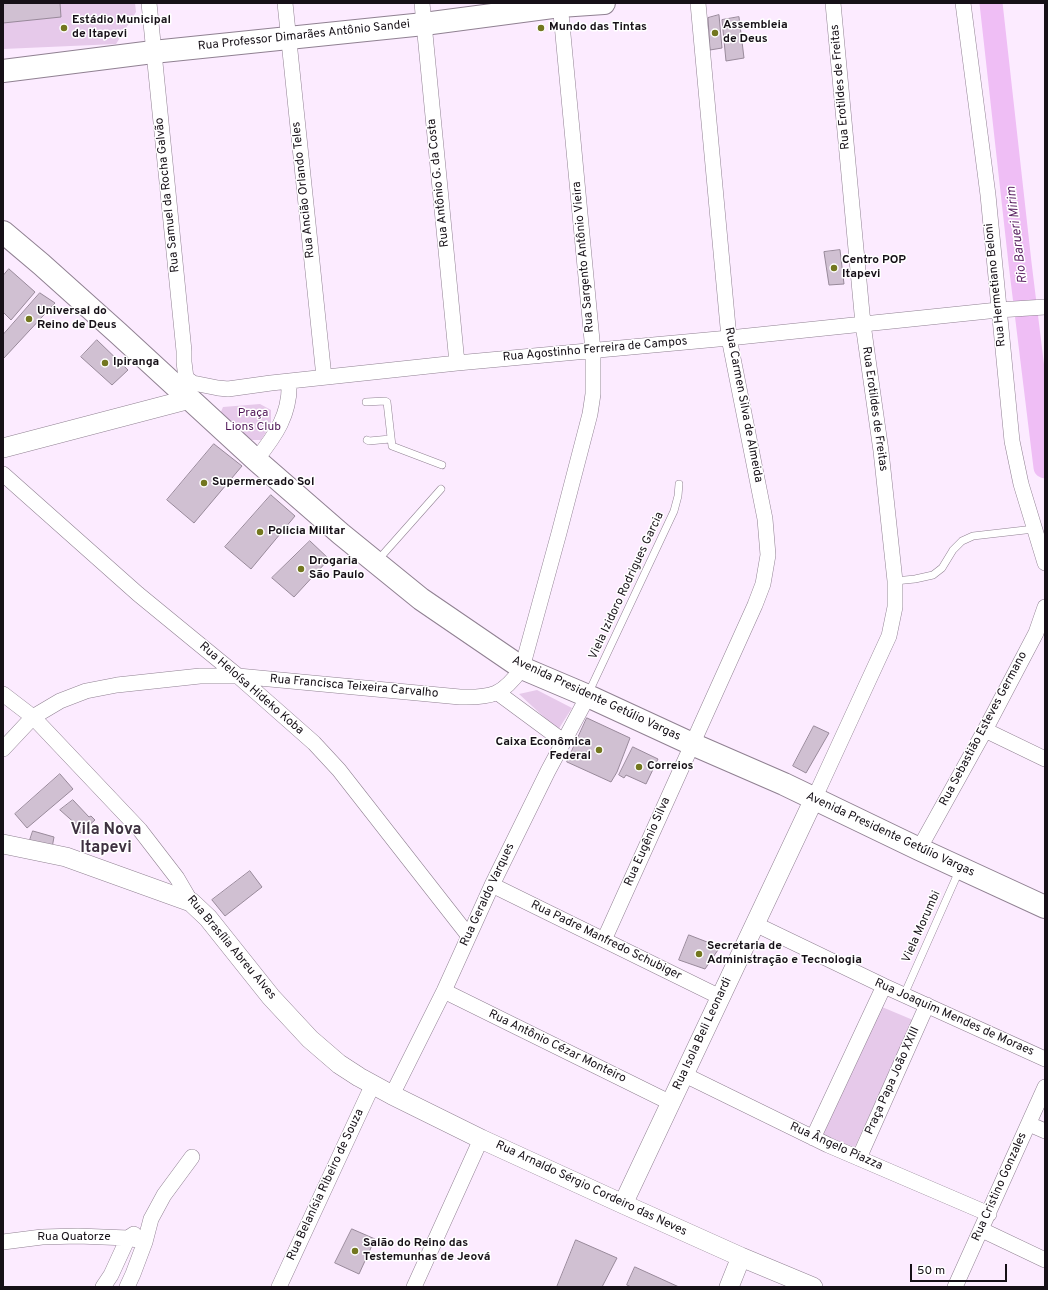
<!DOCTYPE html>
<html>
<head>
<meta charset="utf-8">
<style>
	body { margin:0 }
	#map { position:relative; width:1048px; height:1290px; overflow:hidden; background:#fcebff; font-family:Overpass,sans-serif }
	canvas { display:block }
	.frame { position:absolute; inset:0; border:4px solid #161017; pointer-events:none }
	.scale { position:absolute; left:910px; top:1264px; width:97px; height:18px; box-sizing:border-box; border:2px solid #161017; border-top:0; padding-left:5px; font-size:12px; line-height:14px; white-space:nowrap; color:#161017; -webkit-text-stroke:3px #fff; paint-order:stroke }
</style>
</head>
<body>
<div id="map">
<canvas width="1048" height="1290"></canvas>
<div class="frame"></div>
<div class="scale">50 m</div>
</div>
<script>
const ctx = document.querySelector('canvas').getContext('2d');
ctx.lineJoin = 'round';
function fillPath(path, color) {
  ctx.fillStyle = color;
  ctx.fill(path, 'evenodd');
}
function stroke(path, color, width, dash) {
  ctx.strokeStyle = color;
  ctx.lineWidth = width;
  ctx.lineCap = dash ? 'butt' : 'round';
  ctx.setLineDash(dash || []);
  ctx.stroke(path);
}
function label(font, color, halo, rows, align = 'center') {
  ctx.font = font + ' Overpass,sans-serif';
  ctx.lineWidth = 3;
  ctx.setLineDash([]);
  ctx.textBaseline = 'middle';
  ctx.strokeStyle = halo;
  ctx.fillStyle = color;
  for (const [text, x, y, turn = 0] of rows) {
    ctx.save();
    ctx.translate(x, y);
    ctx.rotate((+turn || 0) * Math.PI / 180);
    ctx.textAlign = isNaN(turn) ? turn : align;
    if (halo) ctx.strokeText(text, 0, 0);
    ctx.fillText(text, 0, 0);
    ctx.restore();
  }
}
const green = new Path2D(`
	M 3,3 L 135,3 L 136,12 L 116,44 L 3,49 Z
	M 260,404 L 271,410 L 271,424 L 261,440 L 251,440 L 220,414 L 223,407 Z
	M 537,690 L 572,708 L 558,730 L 519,694 Z
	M 882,1007 L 913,1020 L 853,1151 L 820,1136 Z`);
const river = new Path2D(`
	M 991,3 L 1020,263 L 1045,467`);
const building = new Path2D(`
	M 12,3 L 60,3 L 61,17 L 3,23 L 3,4 Z
	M 719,15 L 722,48 L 710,50 L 708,18 Z
	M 739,17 L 744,58 L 726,61 L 722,20 Z
	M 840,250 L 844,284 L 829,285 L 824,252 Z
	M 9,269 L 35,292 L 11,320 L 3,312 L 3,276 Z
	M 40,293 L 55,303 L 4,358 L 3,357 L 3,335 Z
	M 97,340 L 128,370 L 112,385 L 81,357 Z
	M 214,444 L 242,466 L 194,523 L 167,500 Z
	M 271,495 L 295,516 L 251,569 L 225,547 Z
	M 310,541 L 329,559 L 294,597 L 272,578 Z
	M 587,718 L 630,738 L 617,772 L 611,782 L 567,762 Z
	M 814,726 L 829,733 L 806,773 L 793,766 Z
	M 633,747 L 658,759 L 646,784 L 626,775 L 624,778 L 619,775 Z
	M 60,774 L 73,789 L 27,828 L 15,814 Z
	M 73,800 L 89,817 L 91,816 L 95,820 L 80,833 L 77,829 L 78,826 L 60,810 Z
	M 33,831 L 54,837 L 52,848 L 30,840 Z
	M 250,871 L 262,887 L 225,916 L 212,900 Z
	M 689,935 L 720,947 L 705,969 L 679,960 Z
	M 352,1229 L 375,1239 L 359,1274 L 335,1263 Z
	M 576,1240 L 617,1258 L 602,1287 L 557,1287 Z
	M 635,1267 L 679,1287 L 631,1287 L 627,1285 Z`);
const service = new Path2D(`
	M 366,402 L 385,401 L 387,402 L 392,446 L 442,465
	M 367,440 L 369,441 L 390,439
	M 378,560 L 441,489
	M 895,581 L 915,579 L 933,575 L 942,568 L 953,550 L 962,541 L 973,536 L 1034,529
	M 588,694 L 674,511 L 678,496 L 679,484
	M 904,995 L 959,871`);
const minor = new Path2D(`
	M 149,3 L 184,351 L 184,362 L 186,378 L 193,383 L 218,388 L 228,389 L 271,383 L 457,363 L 729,338 L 998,310 L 1045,307
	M 285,3 L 324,377
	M 422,3 L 457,363
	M 963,3 L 988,195 L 1012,441 L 1021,484 L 1045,563
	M 256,460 C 275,436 291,414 289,381
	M 3,474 L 138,594 L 238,676 L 314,743 L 339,770 L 468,935
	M 498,693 L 563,741
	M 3,694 L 33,717 L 140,830 L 177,878 L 191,902
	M 985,730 L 1045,759
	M 3,749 L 33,717 L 60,701 L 86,691 L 117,685 L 200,676 L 238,676 L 460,697 C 492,698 503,695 522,668 L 559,533 L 590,414 L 593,394 L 593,351 L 560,3
	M 814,799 L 889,636 L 895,607 L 895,581 L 881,451 L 863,324 L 833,3
	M 919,849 L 985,730 L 1036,633 L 1045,607
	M 492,885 L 720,997
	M 755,924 L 884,986 L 1045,1059
	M 604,940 L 755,605 L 763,584 L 768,555 L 765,519 L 729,338 L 698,3
	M 444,991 L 671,1103
	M 685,1075 L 828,1145 L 989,1214
	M 392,1095 L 444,991 L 492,885 L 548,771 L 588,696
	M 1029,1124 L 1045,1131
	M 813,1138 L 884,986
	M 859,1158 L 927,1005
	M 982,1230 L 1045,1260
	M 3,1242 L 42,1237 L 78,1236 L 128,1238 L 145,1242
	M 103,1287 L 111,1275 L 128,1238 L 134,1234
	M 127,1287 L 133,1274 L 145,1242 L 151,1219 L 164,1195 L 192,1157
	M 279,1287 L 373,1084
	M 414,1287 L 481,1139
	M 955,1287 L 1045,1087`);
const tertiary = new Path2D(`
	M 3,448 L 190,399
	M 3,844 L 66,857 L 191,902 L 208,918 L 271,997 L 310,1039 L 339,1064 L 359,1077 L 392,1095 L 481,1139 L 623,1204 L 741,1257 L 813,1287
	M 623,1204 L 814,799
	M 729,1287 L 741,1257`);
const trunk = new Path2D(`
	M 3,71 L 153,52 L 424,24 L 560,6 L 604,3
	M 3,232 L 41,264 L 118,333 L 256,460 L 341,534 L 421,599 L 522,668 L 588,696 L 692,744 L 784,784 L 919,849 L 1045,907`);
const markers = [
	[64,28,4,"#73771f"],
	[541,28,4,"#73771f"],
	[715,33,4,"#73771f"],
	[834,268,4,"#73771f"],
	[29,319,4,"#73771f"],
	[105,363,4,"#73771f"],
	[204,483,4,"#73771f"],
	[260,532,4,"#73771f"],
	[301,569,4,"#73771f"],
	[599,750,4,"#73771f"],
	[639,767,4,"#73771f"],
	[699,954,4,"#73771f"],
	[355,1251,4,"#73771f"]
];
const poiNames = [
	["Estádio Municipal",72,21],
	["de Itapevi",72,35],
	["Assembleia",723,26],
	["de Deus",723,40],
	["Mundo das Tintas",549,28],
	["Centro POP",842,261],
	["Itapevi",842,275],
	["Universal do",37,312],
	["Reino de Deus",37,326],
	["Ipiranga",113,363],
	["Supermercado Sol",212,483],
	["Policia Militar",268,532],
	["Drogaria",309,562],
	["São Paulo",309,576],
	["Caixa Econômica",591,743,"right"],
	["Federal",591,757,"right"],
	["Correios",647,767],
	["Secretaria de",707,947],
	["Administração e Tecnologia",707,961],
	["Salão do Reino das",363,1244],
	["Testemunhas de Jeová",363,1258]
];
const streetNames = [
	["Rua Professor Dimarães Antônio Sandei",304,36,-6],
	["Rua Erotildes de Freitas",841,87,-95],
	["Rua Antônio G. da Costa",439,183,-96],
	["Rua Ancião Orlando Teles",304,190,-96],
	["Rua Samuel da Rocha Galvão",168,195,-96],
	["Rua Sargento Antônio Vieira",584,257,-95],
	["Rua Hermetiano Beloni",996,285,-96],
	["Rua Agostinho Ferreira de Campos",595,350,-5],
	["Rua Carmen Silva de Almeida",743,405,79],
	["Rua Erotildes de Freitas",874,409,82],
	["Viela Izidoro Rodrigues Garcia",627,586,-65],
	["Rua Francisca Teixeira Carvalho",354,687,5],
	["Rua Heloísa Hideko Koba",251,689,41],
	["Avenida Presidente Getúlio Vargas",596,699,25],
	["Rua Sebastião Esteves Germano",984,729,-62],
	["Avenida Presidente Getúlio Vargas",890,835,25],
	["Rua Eugênio Silva",648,842,-66],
	["Rua Geraldo Varques",488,895,-65],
	["Viela Morumbi",922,927,-66],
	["Rua Padre Manfredo Schubiger",606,941,26],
	["Rua Brasília Abreu Alves",231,948,50],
	["Rua Joaquim Mendes de Moraes",954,1018,24],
	["Rua Isola Beli Leonardi",703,1034,-65],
	["Rua Antônio Cézar Monteiro",557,1047,26],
	["Praça Papa João XXIII",893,1081,-66],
	["Rua Ângelo Piazza",836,1147,24],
	["Rua Belanísia Ribeiro de Souza",326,1185,-65],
	["Rua Cristino Gonzales",1000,1187,-66],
	["Rua Arnaldo Sérgio Cordeiro das Neves",591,1189,25],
	["Rua Quatorze",74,1238]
];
const parkNames = [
	["Praça",253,414],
	["Lions Club",253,428]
];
const waterNames = [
	["Rio Barueri Mirim",1018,235,-97]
];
const districtNames = [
	["Vila Nova",106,831],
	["Itapevi",106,849]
];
fillPath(green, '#e6c9ea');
stroke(river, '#efbef5', 23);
fillPath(building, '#d0c0d2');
stroke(building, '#98899a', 1);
stroke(service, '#908192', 8);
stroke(minor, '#908192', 16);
stroke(tertiary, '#908192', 20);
stroke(trunk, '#908192', 24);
stroke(service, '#fff', 7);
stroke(minor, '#fff', 15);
stroke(tertiary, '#fff', 19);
stroke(trunk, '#fff', 22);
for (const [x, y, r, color] of markers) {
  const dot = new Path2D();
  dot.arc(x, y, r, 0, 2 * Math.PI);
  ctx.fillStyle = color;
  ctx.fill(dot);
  stroke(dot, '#fff', 1.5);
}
label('bold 12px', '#161017', '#fff', poiNames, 'left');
label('12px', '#161017', '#fff', streetNames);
label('12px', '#4f1657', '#fff', parkNames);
label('italic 13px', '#5d2565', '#fff', waterNames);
label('bold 16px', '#3e3140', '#fff', districtNames);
</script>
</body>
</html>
